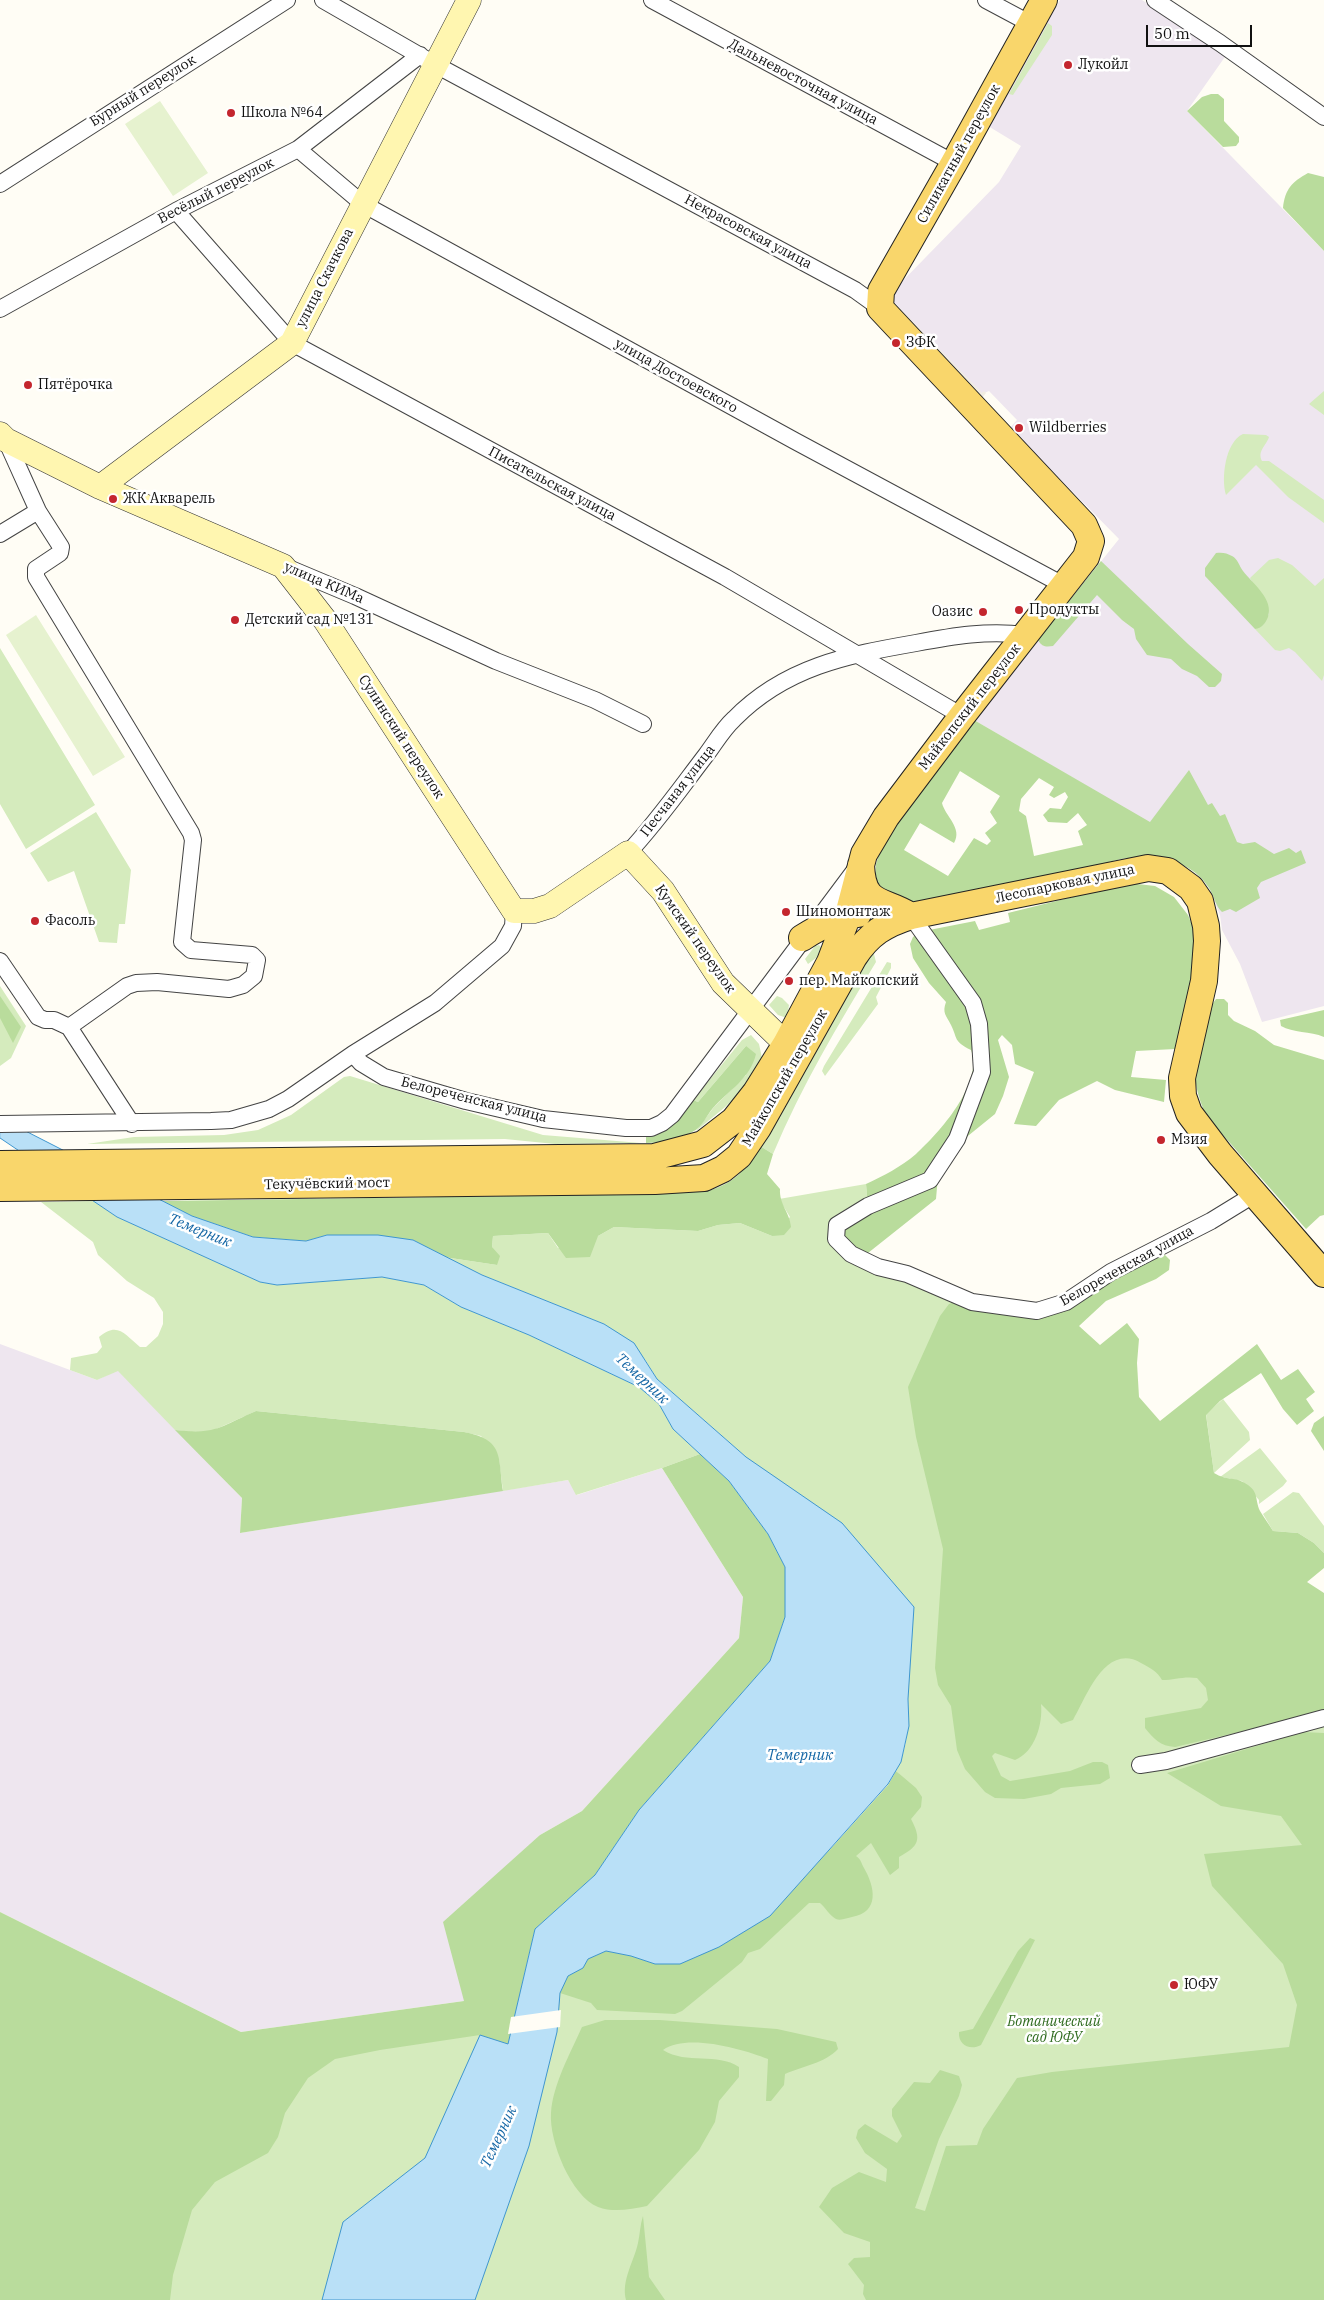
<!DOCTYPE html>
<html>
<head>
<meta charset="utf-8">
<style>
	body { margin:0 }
	#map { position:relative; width:1324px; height:2300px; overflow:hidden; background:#fffdf5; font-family:"IBM Plex Serif",serif }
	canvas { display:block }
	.scale { position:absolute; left:1146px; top:25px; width:106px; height:22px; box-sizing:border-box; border:2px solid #111; border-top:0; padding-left:6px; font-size:15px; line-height:18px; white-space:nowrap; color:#111; -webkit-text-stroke:4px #fff; paint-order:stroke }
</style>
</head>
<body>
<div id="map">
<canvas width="1324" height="2300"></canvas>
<div class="scale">50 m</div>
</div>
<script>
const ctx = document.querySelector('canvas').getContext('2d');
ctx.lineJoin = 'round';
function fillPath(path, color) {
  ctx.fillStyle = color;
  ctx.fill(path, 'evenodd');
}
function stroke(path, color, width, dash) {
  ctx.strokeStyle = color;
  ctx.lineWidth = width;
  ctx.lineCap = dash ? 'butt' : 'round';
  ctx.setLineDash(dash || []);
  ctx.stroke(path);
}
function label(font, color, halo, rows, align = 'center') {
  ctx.font = font + ' "IBM Plex Serif",serif';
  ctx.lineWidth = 5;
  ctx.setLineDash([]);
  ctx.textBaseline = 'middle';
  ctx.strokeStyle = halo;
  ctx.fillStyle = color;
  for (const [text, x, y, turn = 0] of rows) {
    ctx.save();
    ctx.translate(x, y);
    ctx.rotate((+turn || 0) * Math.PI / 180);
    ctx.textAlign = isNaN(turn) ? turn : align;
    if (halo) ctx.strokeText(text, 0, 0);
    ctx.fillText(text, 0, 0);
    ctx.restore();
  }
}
const industrial = new Path2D(`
	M 1060,0 L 1142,0 L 1227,54 L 1187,111 L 1324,251 L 1324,1006 L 1262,1022 L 1240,964 L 1222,930 L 1220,915 L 1209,888 L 1200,876 L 1188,867 L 1175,862 L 1150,823 L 974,720 L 1119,539 L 1010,428 L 1017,420 L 989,391 L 982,394 L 888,296 L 999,182 L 1021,146 L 988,126 Z
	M 0,1344 L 97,1380 L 118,1370 L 242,1498 L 240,1533 L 568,1480 L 577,1495 L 662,1468 L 743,1597 L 739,1638 L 582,1811 L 540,1835 L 464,2001 L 241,2032 L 0,1912 Z`);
const green = new Path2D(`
	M 1048,23 L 1052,26 L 1052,35 L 1013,95 L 1009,94 Z
	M 1324,391 L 1324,415 L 1309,404 Z
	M 1243,434 L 1266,435 L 1269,437 C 1266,446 1257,451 1262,461 L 1269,461 L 1324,500 L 1324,523 L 1288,497 L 1256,465 L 1226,495 C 1221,479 1225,442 1243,434 Z
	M 1278,558 L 1292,565 L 1315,586 L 1324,578 L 1324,675 L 1322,681 L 1295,652 L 1289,648 L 1280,651 L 1275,650 L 1255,629 L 1263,625 L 1269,614 L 1250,578 L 1269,560 Z
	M 0,648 L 95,805 L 26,849 L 0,804 Z
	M 96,812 L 131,870 L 125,924 L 119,924 L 117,943 L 99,942 L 74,871 L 48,882 L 30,853 Z
	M 819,945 L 822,948 L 820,955 L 808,964 L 805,959 L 815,946 Z
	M 870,954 L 874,954 L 876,962 C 838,1025 802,1085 773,1154 L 760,1146 Z
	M 887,962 L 891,963 L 891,968 L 876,997 L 878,1004 L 825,1076 L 822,1071 L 824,1066 Z
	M 0,986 L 26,1026 L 11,1058 L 0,1066 Z
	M 777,996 L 782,998 L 789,1005 L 787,1018 L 778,1015 L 769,1005 Z
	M 751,1035 L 759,1044 L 762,1058 L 742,1091 L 724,1108 L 696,1131 L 714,1107 L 746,1075 L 746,1046 L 698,1102 L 693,1100 L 742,1040 Z
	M 350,1076 L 543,1135 L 641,1143 L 555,1144 L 505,1139 L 87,1144 L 134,1137 L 224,1135 L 258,1130 L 291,1115 L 344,1077 Z
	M 866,1184 L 868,1206 L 836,1242 L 958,1301 L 1324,1606 L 1324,2300 L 0,2300 L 0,1937 L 229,2048 L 451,2016 L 869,1834 L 899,1774 L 896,1771 C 908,1748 909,1724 908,1699 L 746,1457 L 657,1379 L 646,1361 L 604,1324 L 482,1275 L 444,1257 L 497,1265 L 492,1247 L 493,1236 L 548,1233 L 558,1248 L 598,1236 L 614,1227 L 698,1231 L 718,1225 L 740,1223 L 772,1236 L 790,1217 L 779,1199 Z
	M 94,1201 L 117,1217 L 260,1282 L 277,1285 L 382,1277 L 424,1285 L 461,1307 L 529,1335 L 639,1387 L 659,1404 L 673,1429 L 700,1454 L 662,1468 L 576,1495 L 568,1480 L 503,1491 L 499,1460 L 481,1436 L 464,1432 L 256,1411 L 212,1431 L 192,1432 L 175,1430 L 118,1371 L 97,1380 L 70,1370 L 71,1358 L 97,1353 L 102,1347 L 99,1337 C 118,1321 125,1335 140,1347 L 146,1347 L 158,1336 L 163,1324 L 163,1312 L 154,1298 L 127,1281 L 98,1255 L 93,1242 L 41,1202 Z
	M 1223,1399 L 1249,1432 L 1250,1440 L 1214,1473 L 1206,1414 Z
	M 1260,1448 L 1287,1481 L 1283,1486 L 1259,1504 L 1259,1500 L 1242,1481 L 1220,1477 Z
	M 1293,1492 L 1299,1493 L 1324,1526 L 1324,1553 L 1314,1543 L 1298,1533 L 1273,1531 L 1263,1514 Z`);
const forest = new Path2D(`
	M 1211,94 L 1218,94 L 1224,99 L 1224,121 L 1239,137 L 1239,142 L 1236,146 L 1223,147 L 1187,111 L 1202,97 Z
	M 1308,173 L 1324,177 L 1324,251 L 1283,208 C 1285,189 1292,182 1308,173 Z
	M 1216,553 C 1222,552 1227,553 1232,556 C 1238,559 1239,566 1243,571 C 1253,584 1274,599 1268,617 C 1265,624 1262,628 1255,629 L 1205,576 L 1205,568 Z
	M 1101,561 L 1188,644 L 1222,674 L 1221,681 L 1215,687 L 1209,687 L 1197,676 L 1182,669 L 1171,659 L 1147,655 L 1136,639 L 1134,629 L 1122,620 L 1097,595 L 1053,646 C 1046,647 1042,647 1038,640 Z
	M 974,720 L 1150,822 L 1189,770 L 1208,805 L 1212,803 L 1220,816 L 1225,814 L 1237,842 L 1243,844 L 1255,842 L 1274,854 L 1289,848 L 1296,853 L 1301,850 L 1306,863 L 1261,882 L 1257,888 L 1260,898 L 1236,912 L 1230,909 L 1222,912 C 1216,907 1214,896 1209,888 C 1190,858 1154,854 1121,859 L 931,907 L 899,900 L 878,885 L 875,877 L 876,864 L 880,851 L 894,827 ZM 960,771 L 1000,796 L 990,812 L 997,823 L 985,833 L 991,841 L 987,845 L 974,838 L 948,876 L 904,850 L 920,823 L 954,843 C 963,828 945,816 942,803 ZM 1039,778 L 1054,787 L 1049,795 L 1054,798 L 1065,792 L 1068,797 L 1061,809 L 1050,808 L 1043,815 L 1048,822 L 1067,823 L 1078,813 L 1087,825 L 1078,831 L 1083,845 L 1034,856 L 1026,816 L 1019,811 L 1021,799 Z
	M 1129,883 L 1155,886 L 1174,897 L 1188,915 L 1195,932 L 1197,945 L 1188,1004 L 1175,1049 L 1136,1051 L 1131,1077 L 1166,1080 L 1164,1102 L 1115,1090 L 1097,1081 L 1059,1100 L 1036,1126 L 1014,1124 L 1034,1072 L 1015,1064 L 1012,1045 L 1002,1035 L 998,1040 L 1009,1077 L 1003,1096 L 995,1114 L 958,1144 L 938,1176 L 936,1199 L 868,1253 L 860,1253 L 842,1237 L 842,1227 L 868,1206 L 866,1184 C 883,1176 901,1167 916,1154 C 939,1133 984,1083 971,1050 C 953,1041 958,1039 951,1025 C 946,1015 942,1013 946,1002 L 929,983 L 913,958 L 910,944 L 913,937 L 919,932 L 975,921 L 979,930 L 1010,922 L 1008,913 Z
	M 0,996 L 21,1027 L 13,1043 L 0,1018 Z
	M 1216,999 L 1224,999 L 1228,1003 L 1228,1015 L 1234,1021 L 1255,1031 L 1274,1045 L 1324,1060 L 1324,1215 L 1320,1216 L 1306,1229 L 1207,1117 C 1185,1071 1198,1052 1211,1006 Z
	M 1324,1010 L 1324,1037 C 1310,1031 1293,1033 1281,1026 L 1280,1020 Z
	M 746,1046 L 756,1054 C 750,1079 729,1090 713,1108 C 707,1115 702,1127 694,1131 C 679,1140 663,1143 646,1143 L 646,1133 L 693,1100 L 698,1102 Z
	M 760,1146 L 773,1154 L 767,1174 L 780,1189 C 779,1204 790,1213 791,1227 L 784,1235 L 772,1236 L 740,1223 L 718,1225 L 698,1231 L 614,1227 L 598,1236 L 590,1257 L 566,1258 L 548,1233 L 493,1236 L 492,1247 L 500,1256 L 497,1265 L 444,1257 L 413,1240 L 327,1235 L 306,1241 L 253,1237 L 192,1216 L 161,1201 L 509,1196 L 551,1190 L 708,1191 C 737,1182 744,1170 760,1146 Z
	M 1161,1251 L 1170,1260 L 1169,1270 L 1156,1279 L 1106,1301 L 1079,1326 L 1100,1345 L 1127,1323 L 1139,1339 L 1137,1363 L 1139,1397 L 1160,1421 L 1257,1344 L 1281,1380 L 1298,1369 L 1315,1392 L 1306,1399 L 1314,1411 L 1297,1425 L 1283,1409 L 1261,1373 L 1220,1401 L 1206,1415 L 1214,1473 C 1227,1481 1234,1477 1243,1482 C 1260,1491 1254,1498 1260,1511 C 1264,1518 1269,1524 1273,1531 L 1298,1533 L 1314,1543 L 1324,1553 L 1324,1568 L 1307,1582 L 1324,1593 L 1324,1712 L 1175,1747 C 1160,1746 1154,1739 1145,1728 L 1145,1718 L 1201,1708 L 1208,1700 L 1206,1688 L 1197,1678 C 1183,1676 1175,1680 1162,1680 C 1157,1671 1150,1668 1141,1663 C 1105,1642 1086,1698 1073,1720 L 1061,1724 L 1041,1704 C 1043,1724 1035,1752 1015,1760 L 995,1753 L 992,1756 L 1001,1776 L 1010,1781 L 1070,1771 L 1093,1762 L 1102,1762 L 1108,1765 L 1110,1778 L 1100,1784 L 1061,1788 L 1051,1794 L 1024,1799 L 995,1798 L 985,1792 L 965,1769 L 957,1750 L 951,1706 L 938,1685 L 935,1668 L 943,1549 L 916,1437 L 908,1387 L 940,1316 L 949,1304 L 958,1301 L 1038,1314 Z
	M 256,1411 L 464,1432 C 504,1440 498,1455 503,1491 L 240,1533 L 242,1498 L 175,1430 C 217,1435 221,1426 256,1411 Z
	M 1324,1416 L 1324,1451 L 1311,1431 L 1314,1423 Z
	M 700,1454 L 729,1481 L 768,1534 L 785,1567 L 785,1617 L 770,1661 L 639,1810 L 595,1875 L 535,1929 L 508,2044 L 480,2035 L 380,2050 L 335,2059 L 308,2078 L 285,2113 L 278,2137 L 268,2153 L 215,2182 L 192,2210 L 173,2275 L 170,2300 L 0,2300 L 0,1912 L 241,2032 L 464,2001 L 443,1922 L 540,1835 L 582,1811 L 739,1638 L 743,1597 L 662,1468 Z
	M 1303,1732 L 1324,1733 L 1324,2300 L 866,2300 L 863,2294 L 864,2285 L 848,2264 L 854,2258 L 870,2257 L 870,2242 L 844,2233 L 819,2207 L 832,2188 L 859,2172 L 886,2182 L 887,2169 L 865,2153 L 856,2138 L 858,2130 L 865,2124 L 897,2143 L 902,2136 L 892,2116 L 892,2109 L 914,2082 L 930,2083 L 940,2070 L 959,2076 L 962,2085 L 959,2096 L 939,2139 L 915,2208 L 925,2211 L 946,2146 L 977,2145 L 983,2129 L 1017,2078 L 1052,2072 L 1289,2047 L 1297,2005 L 1283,1964 L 1212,1886 L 1204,1854 L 1302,1845 L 1281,1816 L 1221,1806 L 1167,1773 Z
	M 896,1771 L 916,1788 L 922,1797 L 921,1807 L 911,1819 C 922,1840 919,1846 899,1857 L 899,1868 L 890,1875 L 871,1843 L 856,1856 C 861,1859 861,1863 864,1868 C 875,1887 880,1912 852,1917 C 847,1918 841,1921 836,1919 C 830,1916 825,1907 820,1903 L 809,1903 L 760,1949 L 748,1953 L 742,1962 L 682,2011 L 675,2014 L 597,2010 L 591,2003 L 560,1993 L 568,1976 L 583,1968 L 588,1959 L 606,1951 L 631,1956 L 655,1964 L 719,1947 L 770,1916 L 888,1785 Z
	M 1030,1938 L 1035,1940 L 981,2045 C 970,2051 958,2045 959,2032 L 973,2029 L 1018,1951 Z
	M 605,2020 L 660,2020 L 777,2029 L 836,2042 L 838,2049 C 825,2063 803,2066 785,2074 L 784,2085 L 771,2101 L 766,2101 L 768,2059 C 742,2049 687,2033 663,2050 C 687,2065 717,2052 739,2067 L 739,2077 L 719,2101 L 715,2122 L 699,2150 L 647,2206 C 631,2209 614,2213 598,2207 C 571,2196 549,2141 551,2113 C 553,2084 570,2054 582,2027 Z
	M 643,2216 L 649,2277 L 665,2300 L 626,2300 C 621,2280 634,2262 638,2243 C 640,2234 640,2225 643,2216 Z`);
const pitch = new Path2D(`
	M 160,101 L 208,173 L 173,196 L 125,124 Z
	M 36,615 L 125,757 L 93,776 L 6,635 Z`);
const plaza = new Path2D(`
	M 888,296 L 982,393 L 984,391 L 986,393 L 982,398 L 889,302 Z`);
const water = new Path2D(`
	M 0,1118 L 192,1216 L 253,1237 L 306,1241 L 327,1235 L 378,1235 L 413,1240 L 482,1275 L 604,1324 L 634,1343 L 657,1379 L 746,1457 L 842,1523 L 914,1607 L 908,1699 L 909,1726 L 901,1762 L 888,1784 L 770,1916 L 719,1947 L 680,1964 L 655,1964 L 631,1956 L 606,1951 L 588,1959 L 583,1968 L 568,1976 L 560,1993 L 557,2032 L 529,2146 L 475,2300 L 322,2300 L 343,2222 L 425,2158 L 480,2035 L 508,2044 L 535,1929 L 595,1875 L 639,1810 L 770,1661 L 785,1617 L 785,1567 L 768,1534 L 729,1481 L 673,1429 L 659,1404 L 639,1387 L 529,1335 L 461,1307 L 424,1285 L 382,1277 L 277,1285 L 260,1282 L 117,1217 L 0,1138 Z`);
const pier = new Path2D(`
	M 561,2010 L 560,2027 L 508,2034 L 511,2017 Z`);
const street = new Path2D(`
	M 323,0 L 436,65 L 855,290 L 880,308
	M 652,0 L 954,163
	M 986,0 L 1031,24
	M 1155,0 L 1220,43 L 1324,117
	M 298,149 L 363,204 L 795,441 L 1065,586
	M 0,184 L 287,0
	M 176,211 L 292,343 L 725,577 L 962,716
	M 0,309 L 176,211 L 298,149 L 420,55
	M 6,440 L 38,511 L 61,547 L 60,553 L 36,569 L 36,577 L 191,833 L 193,840 L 182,942 L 191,950 L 252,955 L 257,960 L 254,976 L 243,985 L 229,989 L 157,982 L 136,983 L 127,986 L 69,1027
	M 0,534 L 38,511
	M 286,567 L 355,596 L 496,661 L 595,700 L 643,724
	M 628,853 C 657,822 680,789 706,755 C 715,743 723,729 734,719 C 785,667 847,655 916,643 C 953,636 988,630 1025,635
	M 911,916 L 973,1003 L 979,1024 L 982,1072 L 957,1139 L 930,1180 L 868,1206 L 837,1225 L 836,1239 L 851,1254 L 878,1267 L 907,1274 L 972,1302 L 1037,1311 L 1066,1302 L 1111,1272 L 1211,1221 L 1255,1194
	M 0,961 L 38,1017 L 45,1020 L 54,1020 L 69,1027 L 132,1124
	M 353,1054 L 361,1063 L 384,1077 L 466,1101 L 543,1119 L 626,1128 L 651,1128 L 662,1123 L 672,1115 L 855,870
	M 0,1124 L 211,1121 L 231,1120 L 269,1109 L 288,1099 L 353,1054 L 435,1003 L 502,946 L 513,926 L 514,911
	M 1140,1765 L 1166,1761 L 1324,1718`);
const secondary = new Path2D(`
	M 0,434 L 6,440 L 100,487 L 283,566 L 325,620 L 514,911 L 534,911 L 550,906 L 628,853 L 663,891 L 723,983 L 786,1044
	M 100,487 L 292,343 L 469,0`);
const primary = new Path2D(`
	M 861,865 C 863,908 883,898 911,916
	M 802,938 C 819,927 838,917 858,914
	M 0,1164 L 654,1157 L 703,1144 L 734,1120 L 756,1092 L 786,1044 L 830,962 L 848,915 L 864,854 L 886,817 L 962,716 L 1086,557 L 1091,541 L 1084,525 L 880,308 L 881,291 L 954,163 L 1044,0
	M 0,1188 L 655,1181 L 704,1178 L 723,1169 L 739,1156 L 758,1128 L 854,957 C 869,934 885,924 911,916 L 1148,868 L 1168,871 L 1191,888 L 1200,901 L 1206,926 L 1207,941 L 1204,981 L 1182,1078 L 1183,1096 L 1189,1113 L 1220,1154 L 1324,1274`);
const markers = [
	[1068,65,5,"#c4262e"],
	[231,113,5,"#c4262e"],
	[896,343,5,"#c4262e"],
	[28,385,5,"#c4262e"],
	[1019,428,5,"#c4262e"],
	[113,499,5,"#c4262e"],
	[1019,610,5,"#c4262e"],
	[983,612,5,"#c4262e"],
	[235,620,5,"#c4262e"],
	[786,912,5,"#c4262e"],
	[35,921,5,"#c4262e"],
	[789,981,5,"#c4262e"],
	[1161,1140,5,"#c4262e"],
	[1174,1985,5,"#c4262e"]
];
const poiNames = [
	["Лукойл",1078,65],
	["Школа №64",241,113],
	["ЗФК",906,343],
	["Пятёрочка",38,385],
	["Wildberries",1029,428],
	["ЖК Акварель",123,499],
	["Продукты",1029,610],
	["Оазис",973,612,"right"],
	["Детский сад №131",245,620],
	["Шиномонтаж",796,912],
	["Фасоль",45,921],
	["пер. Майкопский",799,981],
	["Мзия",1171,1140],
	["ЮФУ",1184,1985]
];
const streetNames = [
	["Дальневосточная улица",803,82,28],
	["Бурный переулок",143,91,-32],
	["Силикатный переулок",959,154,-61],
	["Весёлый переулок",216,191,-27],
	["Некрасовская улица",748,232,28],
	["улица Скачкова",325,278,-63],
	["улица Достоевского",676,376,29],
	["Писательская улица",552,484,28],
	["улица КИМа",324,583,23],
	["Майкопский переулок",970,707,-52],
	["Сулинский переулок",401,737,57],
	["Песчаная улица",678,791,-52],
	["Лесопарковая улица",1065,884,-12],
	["Кумский переулок",695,939,55],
	["Майкопский переулок",785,1078,-60],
	["Белореченская улица",474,1100,14],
	["Текучёвский мост",327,1184,-1],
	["Белореченская улица",1127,1266,-29]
];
const parkNames = [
	["Ботанический",1054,2022],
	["сад ЮФУ",1054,2038]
];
const waterNames = [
	["Темерник",200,1231,22],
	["Темерник",642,1379,43],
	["Темерник",800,1756],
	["Темерник",499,2137,-65]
];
fillPath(industrial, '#eee6ef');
fillPath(green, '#d5ebbd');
fillPath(forest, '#b9dc9c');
fillPath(pitch, '#e6f2cf');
fillPath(plaza, '#f1ede2');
fillPath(water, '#b9e0f7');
stroke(water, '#3f96cf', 1);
fillPath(pier, '#fffdf5');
stroke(street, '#444', 18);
stroke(secondary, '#333', 25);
stroke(primary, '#222', 28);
stroke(street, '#fff', 16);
stroke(secondary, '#fff6b0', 24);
stroke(primary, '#f9d66b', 26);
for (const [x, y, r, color] of markers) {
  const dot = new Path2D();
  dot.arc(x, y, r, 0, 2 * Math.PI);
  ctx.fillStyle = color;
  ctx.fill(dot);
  stroke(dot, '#fff', 2);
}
label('14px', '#111', '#fff', poiNames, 'left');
label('14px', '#111', '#fff', streetNames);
label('italic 14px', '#2f6b1f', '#fff', parkNames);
label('italic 15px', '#1768a6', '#fff', waterNames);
</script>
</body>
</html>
